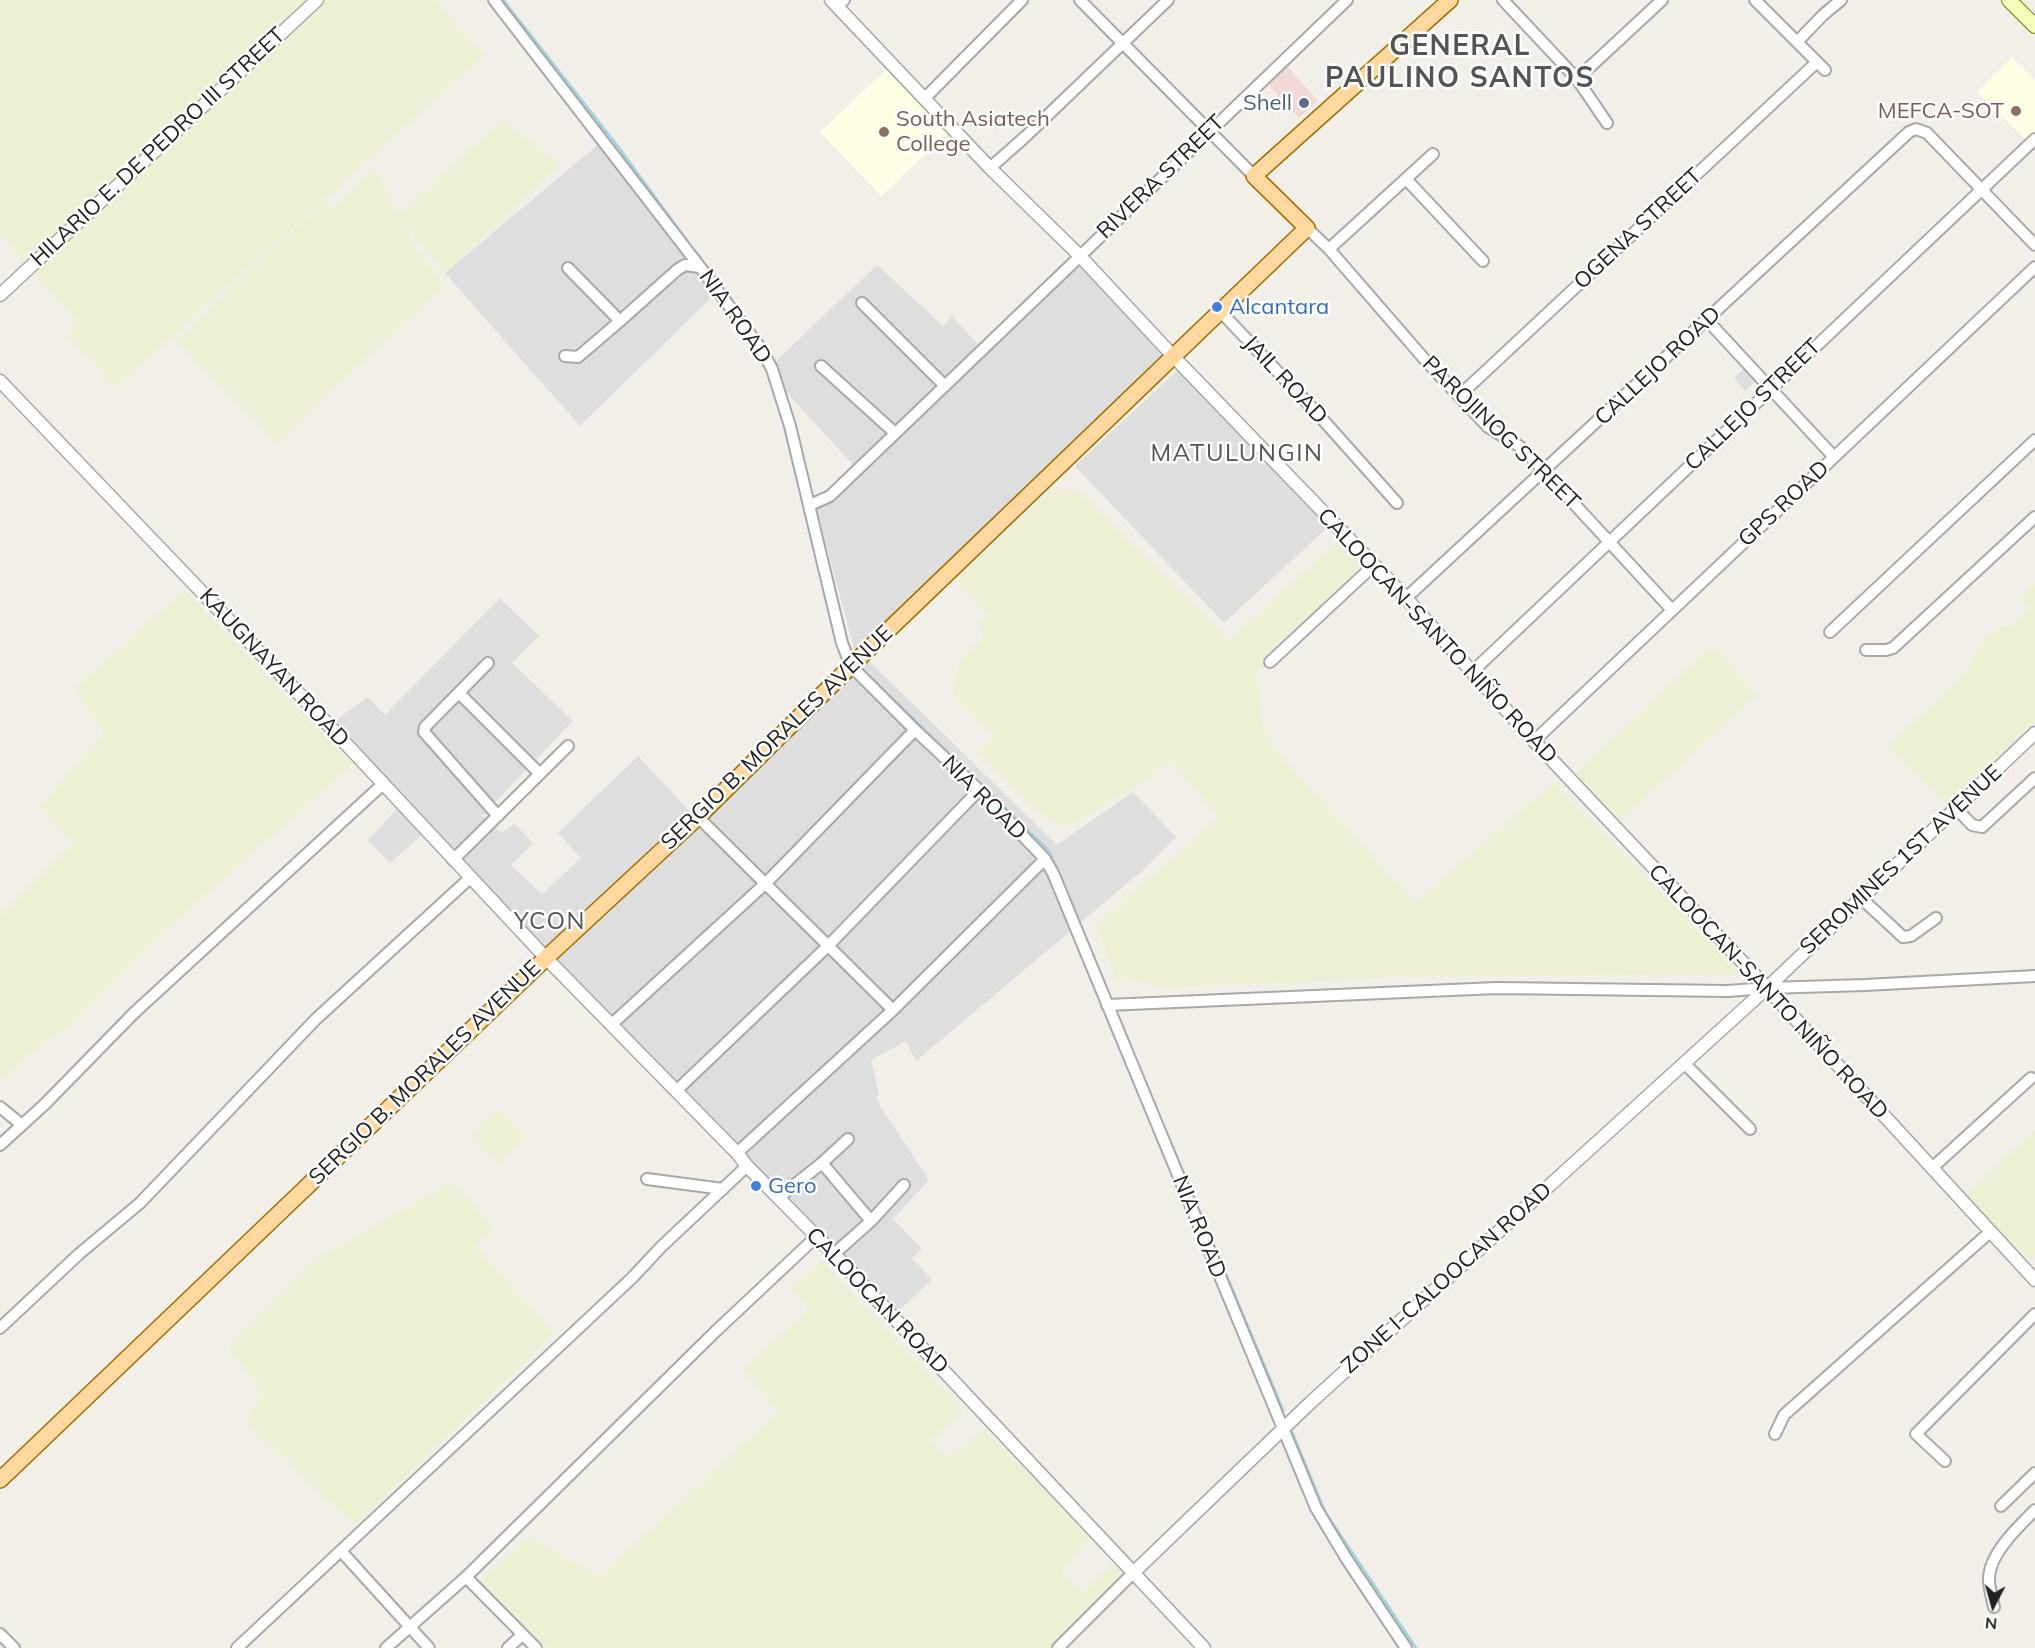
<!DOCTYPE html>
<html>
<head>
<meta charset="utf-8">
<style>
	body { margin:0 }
	#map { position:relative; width:2035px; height:1648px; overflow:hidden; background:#f2efe8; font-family:Mulish,sans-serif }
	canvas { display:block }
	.north { position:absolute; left:1963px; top:1576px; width:60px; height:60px; -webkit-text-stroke:4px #fff; paint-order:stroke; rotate:186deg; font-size:16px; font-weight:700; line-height:24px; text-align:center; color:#212121 }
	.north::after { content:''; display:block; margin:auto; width:21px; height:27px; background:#212121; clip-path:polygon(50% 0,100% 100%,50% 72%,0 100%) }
</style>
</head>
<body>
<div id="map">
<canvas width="2035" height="1648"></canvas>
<div class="north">N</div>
</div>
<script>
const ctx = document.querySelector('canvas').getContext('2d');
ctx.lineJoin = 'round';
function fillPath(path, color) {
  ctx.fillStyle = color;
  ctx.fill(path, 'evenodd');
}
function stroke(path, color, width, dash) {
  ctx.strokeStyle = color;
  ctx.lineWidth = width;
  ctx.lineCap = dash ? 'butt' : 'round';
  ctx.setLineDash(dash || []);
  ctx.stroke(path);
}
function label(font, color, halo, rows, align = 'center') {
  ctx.font = font + ' Mulish,sans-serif';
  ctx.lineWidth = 5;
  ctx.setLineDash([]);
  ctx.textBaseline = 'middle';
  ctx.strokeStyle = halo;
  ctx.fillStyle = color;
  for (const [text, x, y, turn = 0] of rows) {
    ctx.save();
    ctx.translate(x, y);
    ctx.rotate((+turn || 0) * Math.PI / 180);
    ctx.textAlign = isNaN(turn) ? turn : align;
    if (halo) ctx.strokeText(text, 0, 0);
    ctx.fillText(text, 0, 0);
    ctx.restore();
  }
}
const residential = new Path2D(`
	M 600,143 L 713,296 L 580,426 L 445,273 Z
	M 1074,260 L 1166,355 L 855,652 L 817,510 L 834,499 L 859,471 L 786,392 L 775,364 L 777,360 L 877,265 L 943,326 L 952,316 L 982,349 Z
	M 1748,365 L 1758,379 L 1745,391 L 1734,378 Z
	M 1181,367 L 1330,525 L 1224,623 L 1075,466 Z
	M 500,598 L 539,636 L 512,663 L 573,721 L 482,816 L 501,833 L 515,824 L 533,843 L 511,865 L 542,894 L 581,858 L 558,833 L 638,756 L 693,815 L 868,660 L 1057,845 L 1133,792 L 1176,837 L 1143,870 L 916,1061 L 906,1041 L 871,1060 L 879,1095 L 876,1098 L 882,1109 L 929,1180 L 893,1219 L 922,1249 L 912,1258 L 932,1280 L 888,1321 L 425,832 L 390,863 L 368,841 L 400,805 L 328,726 L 368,697 L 385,715 Z`);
const commercial = new Path2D(`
	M 1285,64 L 1318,101 L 1299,118 L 1265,81 Z`);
const education = new Path2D(`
	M 2012,57 L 2035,80 L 2035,131 L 2026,140 L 1977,92 Z
	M 888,68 L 949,132 L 881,196 L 820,132 Z`);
const farmland = new Path2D(`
	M 0,0 L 306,0 L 25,263 L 0,232 Z
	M 325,0 L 435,0 L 484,55 L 115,388 L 66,334 L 78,322 L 32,272 L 126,189 L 125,187 Z
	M 503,120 L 560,164 L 445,273 L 400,218 L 411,242 L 445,286 L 316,404 L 277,444 L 177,341 L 217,301 L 327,199 L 334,207 L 374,168 L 399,215 Z
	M 1058,488 L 1080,492 L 1229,640 L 1339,541 L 1364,564 L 1274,646 L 1260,664 L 1255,680 L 1260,690 L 1260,709 L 1262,725 L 1278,753 L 1415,903 L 1553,783 L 1741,974 L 1414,977 L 1166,988 L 1144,981 L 1115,977 L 1097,925 L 1219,817 L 1169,760 L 1143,782 L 1063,830 L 1038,811 L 978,751 L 995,734 L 967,711 L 953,696 L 959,662 L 984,636 L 978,627 L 989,614 L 956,580 L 1044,496 Z
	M 2035,584 L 2035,721 L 1945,804 L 1888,745 L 1934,704 L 1970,667 L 1976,651 L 1985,637 L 1999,626 L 2010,628 L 2029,608 L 2021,597 Z
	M 184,590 L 353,764 L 170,926 L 71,1024 L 21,1060 L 0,1082 L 0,916 L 73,843 L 40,807 L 104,734 L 74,689 Z
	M 1712,646 L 1757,695 L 1621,819 L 1575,773 Z
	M 500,1108 L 527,1136 L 498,1164 L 471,1135 Z
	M 2035,1130 L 2035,1256 L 2030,1261 L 1966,1196 Z
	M 453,1182 L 493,1227 L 476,1247 L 553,1334 L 355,1525 L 245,1423 L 263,1393 L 228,1348 L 319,1257 Z
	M 821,1261 L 963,1411 L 931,1440 L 948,1458 L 984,1429 L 1090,1536 L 1060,1572 L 1084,1592 L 1112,1564 L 1125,1576 L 1050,1648 L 548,1648 L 480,1581 L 529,1537 L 599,1577 L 778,1413 L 743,1370 L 809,1309 L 790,1289 Z`);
const stream = new Path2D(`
	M 503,0 L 619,148 L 700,259
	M 770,354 L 776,366
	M 862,669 L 977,781
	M 986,789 L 1049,851 L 1076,915
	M 1172,1146 L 1283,1410
	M 1292,1432 L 1325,1512 L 1416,1648`);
const minor = new Path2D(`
	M 494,0 L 700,267 L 762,350 L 772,369 L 790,426 L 842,643 L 851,666 L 915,730 L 979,790 L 1045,859 L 1053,873 L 1316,1508 L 1346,1558 L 1406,1648
	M 1080,0 L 1254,176
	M 1503,0 L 1577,79 L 1607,123
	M 1755,0 L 1825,70
	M 837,6 L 844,0
	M 1797,42 L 1823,15 L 1841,0
	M 1577,79 L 1662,0
	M 925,98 L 1022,0
	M 990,168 L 1026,136 L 1168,0
	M 1406,179 L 1483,261
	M 1307,228 L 1329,249 L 1426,361 L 1488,427 L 1519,446 L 1530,456 L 1672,610
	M 1329,249 L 1433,154
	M 568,268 L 620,321 L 677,270 L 685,265 L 700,267
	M 862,303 L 945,386
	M 1220,311 L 1316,412 L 1397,503
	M 1707,320 L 1834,457
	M 565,356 L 578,357 L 620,321
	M 821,366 L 895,433
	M 1459,396 L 1817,62
	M 810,505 L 830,496 L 1347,0
	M 1406,598 L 1909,132 L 1916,129 L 1927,133 L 2035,245
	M 1830,632 L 2035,440
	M 1866,650 L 1886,650 L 1893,648 L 2035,517
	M 1270,662 L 1374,565
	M 488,663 L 425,727 L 424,732 L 498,816
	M 1472,672 L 2035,139
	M 459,693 L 540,774
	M 1534,741 L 2035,267
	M 1956,808 L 1972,825 L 1982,827 L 2035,778
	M 698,817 L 893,1010
	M 453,860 L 568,746
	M 1861,898 L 1903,937 L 1911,936 L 1936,918
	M 1107,1005 L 1497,988 L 1728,991 L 1767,988 L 1865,985 L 2035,976
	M 612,1024 L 766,883 L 915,730
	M 1684,1063 L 1750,1129
	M 676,1091 L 828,946 L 979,790
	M 0,1107 L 22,1125
	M 0,1145 L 45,1104 L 134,1013 L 383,784
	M 737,1153 L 893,1010 L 1045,859
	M 822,1163 L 848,1139
	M 1932,1168 L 2031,1078
	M 647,1179 L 723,1189
	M 778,1198 L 822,1163 L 871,1221
	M 834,1254 L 871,1221 L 904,1185
	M 0,1328 L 79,1254 L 140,1203 L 316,1019 L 470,878
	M 1775,1434 L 1784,1415 L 1990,1232
	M 1945,1461 L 1916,1434 L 2035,1314
	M 2001,1506 L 2035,1473
	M 341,1551 L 429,1648
	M 466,1577 L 536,1648
	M 1994,1607 C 1992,1598 1989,1588 1989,1579 C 1989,1554 2018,1527 2035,1510
	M 0,1634 L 14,1648
	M 237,1648 L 633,1277 L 661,1247 L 747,1166
	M 386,1648 L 466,1577 L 717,1330 L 816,1237
	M 508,1648 L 522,1635
	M 1058,1648 L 1132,1574`);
const tertiary = new Path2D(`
	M 831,0 L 990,168 L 1079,255 L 1173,356 L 1406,598 L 1534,741 L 1767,988 L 2035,1280
	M 0,295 L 317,0
	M 0,381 L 305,700 L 546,958 L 737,1153 L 747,1166 L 834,1254 L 1204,1648
	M 1132,1574 L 1310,1403 L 1767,988 L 2035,733`);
const secondary = new Path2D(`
	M 2009,0 L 2035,26`);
const primary = new Path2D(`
	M 0,1480 L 546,958 L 698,817 L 851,666 L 1307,228 L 1254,176 L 1450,0`);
const markers = [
	[1304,103,6,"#5c6f8a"],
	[2016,111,6,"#8d6e63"],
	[884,132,6,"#8d6e63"],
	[1217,307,6,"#3f7fe0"],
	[756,1186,6,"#3f7fe0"]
];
const serviceNames = [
	["Shell",1292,103]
];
const educationNames = [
	["MEFCA-SOT",2004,111],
	["South Asiatech",896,119,"left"],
	["College",896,144,"left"]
];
const streetNames = [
	["HILARIO E. DE PEDRO III STREET",158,147,-43],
	["RIVERA STREET",1161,177,-44],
	["OGENA STREET",1638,229,-43],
	["NIA ROAD",735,317,55],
	["CALLEJO ROAD",1658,366,-43],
	["JAIL ROAD",1285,380,47],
	["CALLEJO STREET",1753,405,-44],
	["PAROJINOG STREET",1501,433,44],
	["GPS ROAD",1784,504,-43],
	["CALOOCAN-SANTO NIÑO ROAD",1437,636,47],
	["KAUGNAYAN ROAD",274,668,47],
	["SERGIO B. MORALES AVENUE",777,738,-44],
	["NIA ROAD",984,798,45],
	["SEROMINES 1ST AVENUE",1901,860,-43],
	["CALOOCAN-SANTO NIÑO ROAD",1768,992,47],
	["SERGIO B. MORALES AVENUE",425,1073,-44],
	["NIA ROAD",1199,1227,68],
	["ZONE I-CALOOCAN ROAD",1447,1278,-42],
	["CALOOCAN ROAD",877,1301,46]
];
const shopNames = [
	["Alcantara",1229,307],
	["Gero",768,1186]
];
const neighbourhoodNames = [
	["MATULUNGIN",1237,454],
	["YCON",550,922]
];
const districtNames = [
	["GENERAL",1460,47],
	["PAULINO SANTOS",1460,79]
];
fillPath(residential, '#dfdede');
fillPath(commercial, '#f2d9d7');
fillPath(education, '#feffe3');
fillPath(farmland, '#edf0d3');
stroke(stream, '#a7d2e0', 3);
stroke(minor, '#a8a8a8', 14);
stroke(tertiary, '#a8a8a8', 15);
stroke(secondary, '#6e7f01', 16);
stroke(primary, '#9e6e00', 18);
stroke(minor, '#fff', 10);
stroke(tertiary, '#fff', 12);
stroke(secondary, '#f7fcbb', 14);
stroke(primary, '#ffd89f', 15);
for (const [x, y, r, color] of markers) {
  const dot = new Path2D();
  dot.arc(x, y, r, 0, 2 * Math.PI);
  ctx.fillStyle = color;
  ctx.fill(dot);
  stroke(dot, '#fff', 2);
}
label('22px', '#4e5e75', '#fff', serviceNames, 'right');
label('22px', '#785e54', '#fff', educationNames, 'right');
label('22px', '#212121', '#fff', streetNames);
label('22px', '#366cbe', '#fff', shopNames, 'left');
ctx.letterSpacing = '1.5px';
label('24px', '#545454', '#fff', neighbourhoodNames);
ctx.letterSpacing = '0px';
ctx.letterSpacing = '1.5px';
label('bold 28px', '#545454', '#fff', districtNames);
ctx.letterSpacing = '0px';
</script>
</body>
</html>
